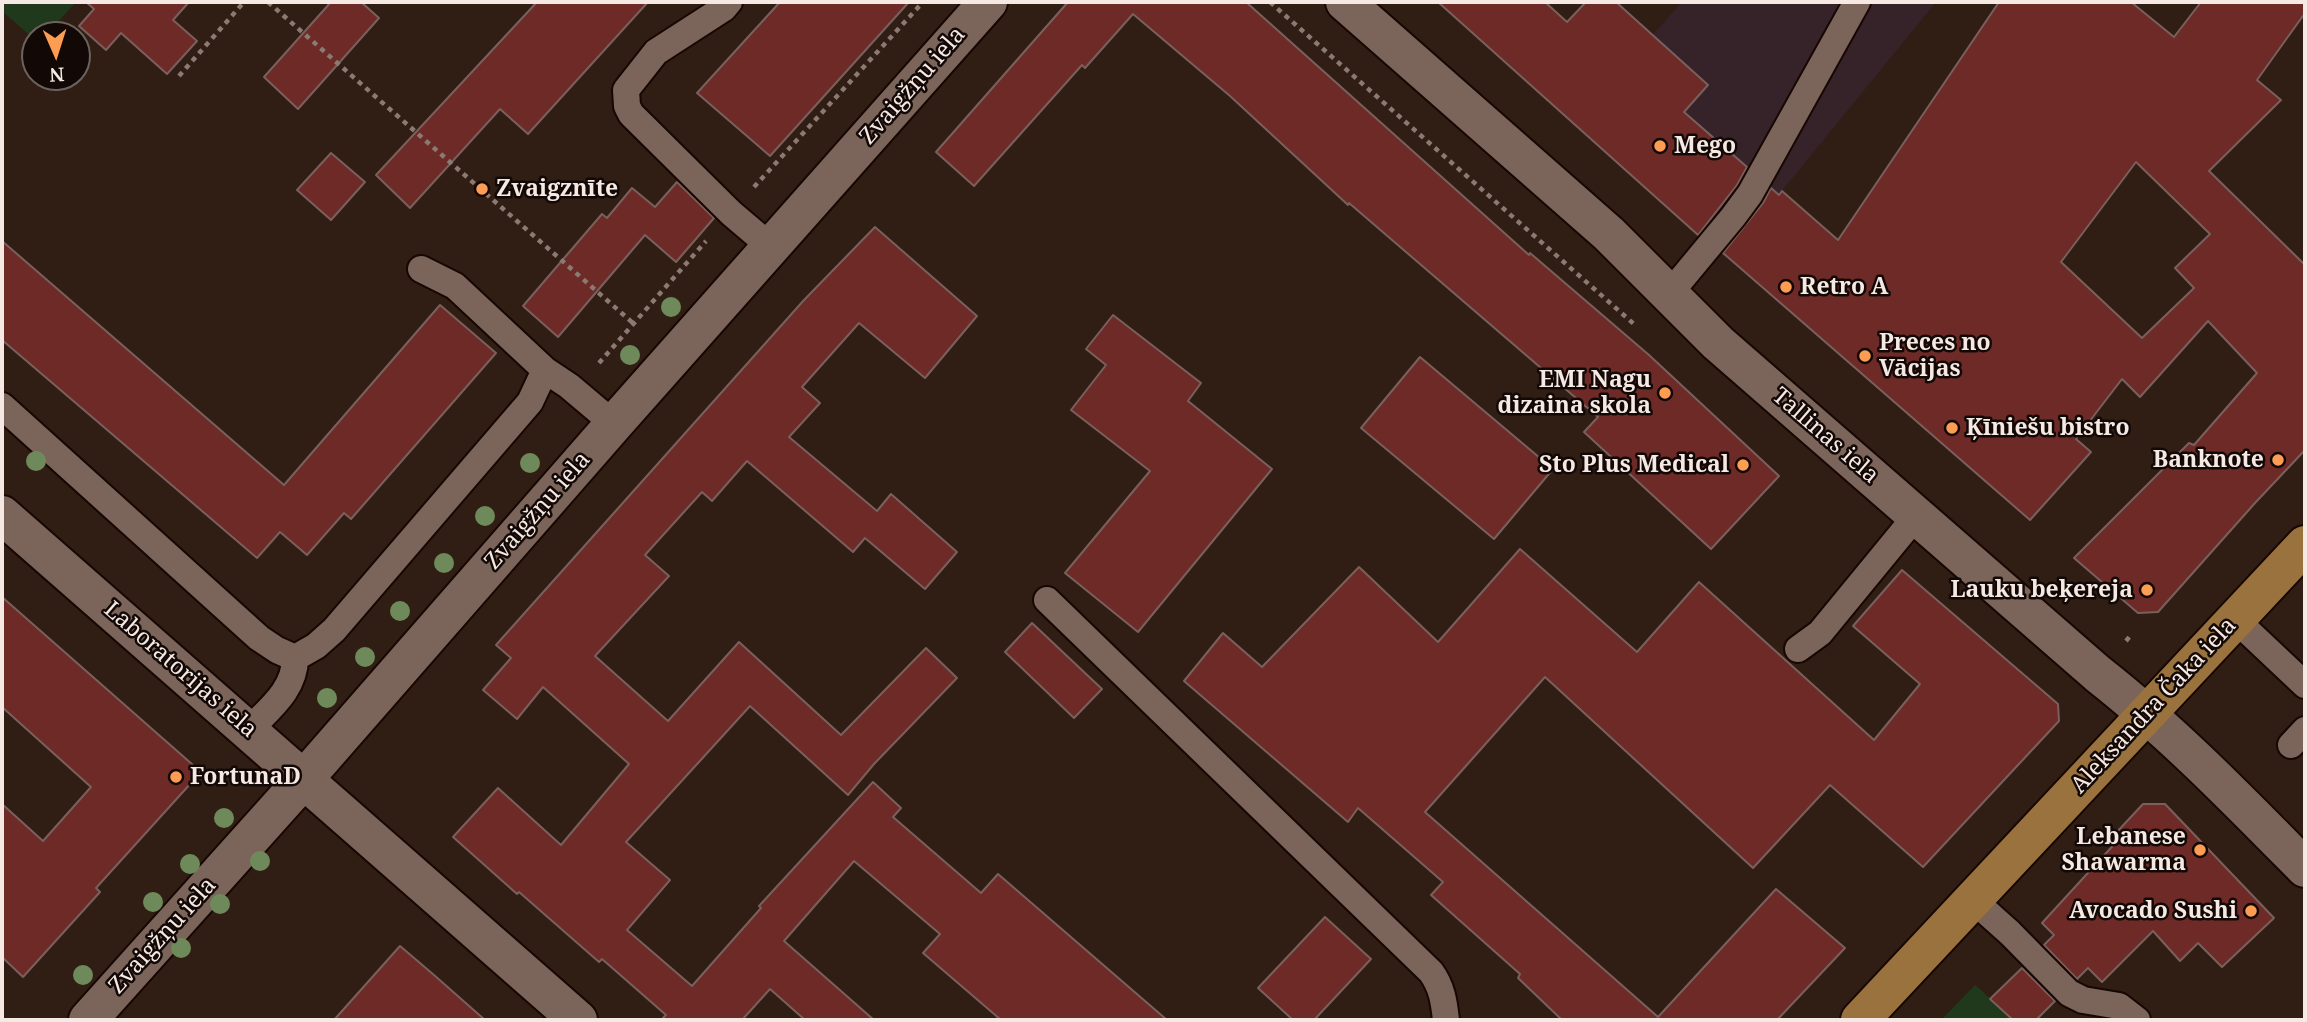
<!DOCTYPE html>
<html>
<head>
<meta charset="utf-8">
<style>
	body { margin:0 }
	#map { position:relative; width:2307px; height:1022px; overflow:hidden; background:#301d14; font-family:"Noto Serif",serif }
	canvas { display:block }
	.frame { position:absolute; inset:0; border:4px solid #f6e8e2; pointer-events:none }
	.north { position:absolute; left:21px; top:21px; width:70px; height:70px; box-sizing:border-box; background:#120906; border:2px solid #6d625e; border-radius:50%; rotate:177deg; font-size:19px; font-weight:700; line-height:28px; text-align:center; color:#f6e8e2 }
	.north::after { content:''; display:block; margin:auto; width:24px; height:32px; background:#fc9d53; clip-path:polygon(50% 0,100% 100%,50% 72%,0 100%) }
</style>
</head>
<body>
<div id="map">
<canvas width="2307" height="1022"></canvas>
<div class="frame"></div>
<div class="north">N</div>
</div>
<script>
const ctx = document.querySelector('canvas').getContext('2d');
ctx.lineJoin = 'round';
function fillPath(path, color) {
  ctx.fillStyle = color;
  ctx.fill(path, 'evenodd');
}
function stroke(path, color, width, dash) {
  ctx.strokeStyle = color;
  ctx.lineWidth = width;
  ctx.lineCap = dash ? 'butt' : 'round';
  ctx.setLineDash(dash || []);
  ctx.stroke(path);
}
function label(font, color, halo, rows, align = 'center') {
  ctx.font = font + ' "Noto Serif",serif';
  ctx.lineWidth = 5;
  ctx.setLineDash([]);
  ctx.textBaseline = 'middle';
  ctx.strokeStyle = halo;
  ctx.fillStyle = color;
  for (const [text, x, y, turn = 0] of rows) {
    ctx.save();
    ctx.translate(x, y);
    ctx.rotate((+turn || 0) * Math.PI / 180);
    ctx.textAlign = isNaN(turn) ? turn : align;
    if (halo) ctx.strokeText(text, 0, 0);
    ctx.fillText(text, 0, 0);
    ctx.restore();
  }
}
const commercial = new Path2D(`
	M 1682,2 L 1936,2 L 1728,257 L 1705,241 L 1573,124 Z`);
const green = new Path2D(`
	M 2,2 L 76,2 L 46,35 L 35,35 L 35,40 L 2,11 Z
	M 1975,985 L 1980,989 L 2013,1020 L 1941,1020 Z`);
const building = new Path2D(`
	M 86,2 L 189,2 L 173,20 L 197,41 L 167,74 L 121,33 L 106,50 L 79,26 L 94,9 Z
	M 331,2 L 361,2 L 379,18 L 298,109 L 264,77 Z
	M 537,2 L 648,2 L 528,134 L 500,109 L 410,208 L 376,175 Z
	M 780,2 L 909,2 L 770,156 L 697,93 Z
	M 1068,2 L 1246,2 L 1529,255 L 1530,253 L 1649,355 L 1779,476 L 1711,549 L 1584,432 L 1598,417 L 1349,203 L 1348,205 L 1230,96 L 1133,14 L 1085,68 L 1082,65 L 974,186 L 936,152 Z
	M 1438,2 L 1545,2 L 1567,22 L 1586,2 L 1616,2 L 1708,85 L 1684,112 L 1747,167 L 1737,185 L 1698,235 Z
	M 1999,2 L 2131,2 L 2174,37 L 2201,2 L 2305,2 L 2305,13 L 2257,80 L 2281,100 L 2209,171 L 2305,265 L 2305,450 L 2255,503 L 2158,612 L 2138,613 L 2074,558 L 2189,443 L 2194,445 L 2257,373 L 2208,321 L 2140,397 L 2122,379 L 2076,439 L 2091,452 L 2030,520 L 1723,253 L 1763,203 L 1771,188 L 1779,195 L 1782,191 L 1838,240 ZM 2136,162 L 2210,234 L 2175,268 L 2194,288 L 2142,338 L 2061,262 Z
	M 331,153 L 365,182 L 331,220 L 297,190 Z
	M 677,182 L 714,218 L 676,262 L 645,235 L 558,337 L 523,306 L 602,214 L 607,218 L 632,188 L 655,207 Z
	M 875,227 L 977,316 L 925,378 L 859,323 L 802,387 L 820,403 L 789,437 L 877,511 L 891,494 L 957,552 L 925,589 L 865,538 L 853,552 L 747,461 L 712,501 L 702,492 L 645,555 L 669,576 L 595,656 L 668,721 L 739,642 L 841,735 L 926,648 L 957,678 L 874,764 L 848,795 L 750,706 L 626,842 L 670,880 L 627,930 L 692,986 L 761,908 L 759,906 L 873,782 L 901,808 L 893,817 L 981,893 L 998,874 L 1167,1020 L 1001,1020 L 923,953 L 940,934 L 854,861 L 784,941 L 874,1020 L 805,1020 L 770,989 L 742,1020 L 661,1020 L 666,1015 L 602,959 L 599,962 L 519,892 L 517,894 L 453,837 L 498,788 L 561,845 L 629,764 L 543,687 L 517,719 L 483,690 L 511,658 L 496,645 L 804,300 Z
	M 2,241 L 284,485 L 440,305 L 496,353 L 351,519 L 344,513 L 307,555 L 280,532 L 257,558 L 2,340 Z
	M 1113,315 L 1201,383 L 1188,401 L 1272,469 L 1138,632 L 1065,573 L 1150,471 L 1071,410 L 1106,365 L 1086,349 Z
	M 1420,357 L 1553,469 L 1494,539 L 1361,428 Z
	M 1520,549 L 1637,652 L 1699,582 L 1874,740 L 1920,684 L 1853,626 L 1902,570 L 2058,704 L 2059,721 L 1923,867 L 1830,785 L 1753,868 L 1545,677 L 1425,812 L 1658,1017 L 1776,889 L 1845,948 L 1777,1020 L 1562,1020 L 1518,978 L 1520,974 L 1431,895 L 1443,882 L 1358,808 L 1348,822 L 1184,681 L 1223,633 L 1262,667 L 1359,567 L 1438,642 Z
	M 2,597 L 201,772 L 96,888 L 100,892 L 23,977 L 2,957 L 2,804 L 43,841 L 91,787 L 2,707 Z
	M 1032,623 L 1102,689 L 1074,718 L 1005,652 Z
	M 2143,804 L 2165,804 L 2274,918 L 2222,967 L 2198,943 L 2180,961 L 2153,931 L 2102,982 L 2088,968 L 2077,979 L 2044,945 L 2054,935 L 2042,923 L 2119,839 L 2115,834 Z
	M 1325,917 L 1371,959 L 1314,1020 L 1293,1020 L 1258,988 Z
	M 400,946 L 434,975 L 485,1020 L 334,1020 Z
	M 2022,968 L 2055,1001 L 2036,1020 L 2013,1020 L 1990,999 Z`);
const path = new Path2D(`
	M 268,2 L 634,324
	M 1270,2 L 1635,325
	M 179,76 L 244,2
	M 754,187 L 923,2
	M 599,363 L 706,241
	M 2126,641 L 2131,635`);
const service = new Path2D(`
	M 729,2 L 724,8 L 656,52 L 626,90 L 627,106 L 631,114 L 731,213 L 771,247
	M 421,269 L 455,286 L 545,370 L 569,386 L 614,424
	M 1670,293 L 1733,217 L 1750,194 L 1857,2
	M 2,406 L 259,638 L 277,650 L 295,658 L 316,646 L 334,630 L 530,402 L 545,370
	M 1047,600 L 1431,972 C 1442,987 1444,1002 1446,1020
	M 2235,619 L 2305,685
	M 1798,649 L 1820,633 L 1916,516
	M 249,730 C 269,709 295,690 295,658
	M 2291,745 L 2305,730
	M 1972,899 L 2010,933 L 2069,993 L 2083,1000 L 2119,1006 L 2137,1020`);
const minor = new Path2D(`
	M 2,515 L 578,1020
	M 88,1020 L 304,779 L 614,424 L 988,2`);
const tertiary = new Path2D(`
	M 1345,2 L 1609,234 L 1718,343 L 2098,674 C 2173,733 2238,800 2305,868`);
const primary = new Path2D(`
	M 1860,1020 L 2305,545`);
const trees = [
	[671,307],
	[630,355],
	[36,461],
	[530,463],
	[485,516],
	[444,563],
	[400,611],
	[365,657],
	[327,698],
	[224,818],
	[260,861],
	[190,864],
	[153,902],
	[220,904],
	[181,948],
	[83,975]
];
const markers = [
	[1660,146,7,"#fc9d53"],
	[482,189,7,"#fc9d53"],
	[1786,287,7,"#fc9d53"],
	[1865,356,7,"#fc9d53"],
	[1665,393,7,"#fc9d53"],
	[1952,428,7,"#fc9d53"],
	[2278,460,7,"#fc9d53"],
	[1743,465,7,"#fc9d53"],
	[2147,590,7,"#fc9d53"],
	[176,777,7,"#fc9d53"],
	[2200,850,7,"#fc9d53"],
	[2251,911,7,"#fc9d53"]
];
const streetNames = [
	["Zvaigžņu iela",913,86,-49],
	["Tallinas iela",1825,436,41],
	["Zvaigžņu iela",538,511,-49],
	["Laboratorijas iela",180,670,41],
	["Aleksandra Čaka iela",2154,706,-47],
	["Zvaigžņu iela",163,936,-48]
];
const poiNames = [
	["Mego",1674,146],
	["Zvaigznīte",496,189],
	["Retro A",1800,287],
	["Preces no",1879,343],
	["Vācijas",1879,369],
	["EMI Nagu",1651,380,"right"],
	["dizaina skola",1651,406,"right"],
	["Ķīniešu bistro",1966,428],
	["Banknote",2264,460,"right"],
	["Sto Plus Medical",1729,465,"right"],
	["Lauku beķereja",2133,590,"right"],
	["FortunaD",190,777],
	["Lebanese",2186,837,"right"],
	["Shawarma",2186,863,"right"],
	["Avocado Sushi",2237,911,"right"]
];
fillPath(commercial, '#362329');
fillPath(green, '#20381b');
fillPath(building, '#6d2a27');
stroke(building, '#7a605d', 2);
stroke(service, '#170702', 30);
stroke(minor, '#170702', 42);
stroke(tertiary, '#170702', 42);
stroke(primary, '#170702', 42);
stroke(path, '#8b7a72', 4.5, [5, 5]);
stroke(service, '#7b6459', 26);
stroke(minor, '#7b6459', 38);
stroke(tertiary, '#7b6459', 38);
stroke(primary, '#99723d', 38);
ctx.fillStyle = '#6f8a5a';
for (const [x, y] of trees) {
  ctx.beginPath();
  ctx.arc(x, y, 10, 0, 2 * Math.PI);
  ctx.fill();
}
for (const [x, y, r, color] of markers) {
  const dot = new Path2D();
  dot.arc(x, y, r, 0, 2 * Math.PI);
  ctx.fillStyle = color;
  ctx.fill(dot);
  stroke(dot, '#120906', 2.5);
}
label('23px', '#f6e8e2', '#120906', streetNames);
label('bold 23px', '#f6e8e2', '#120906', poiNames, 'left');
</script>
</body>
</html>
